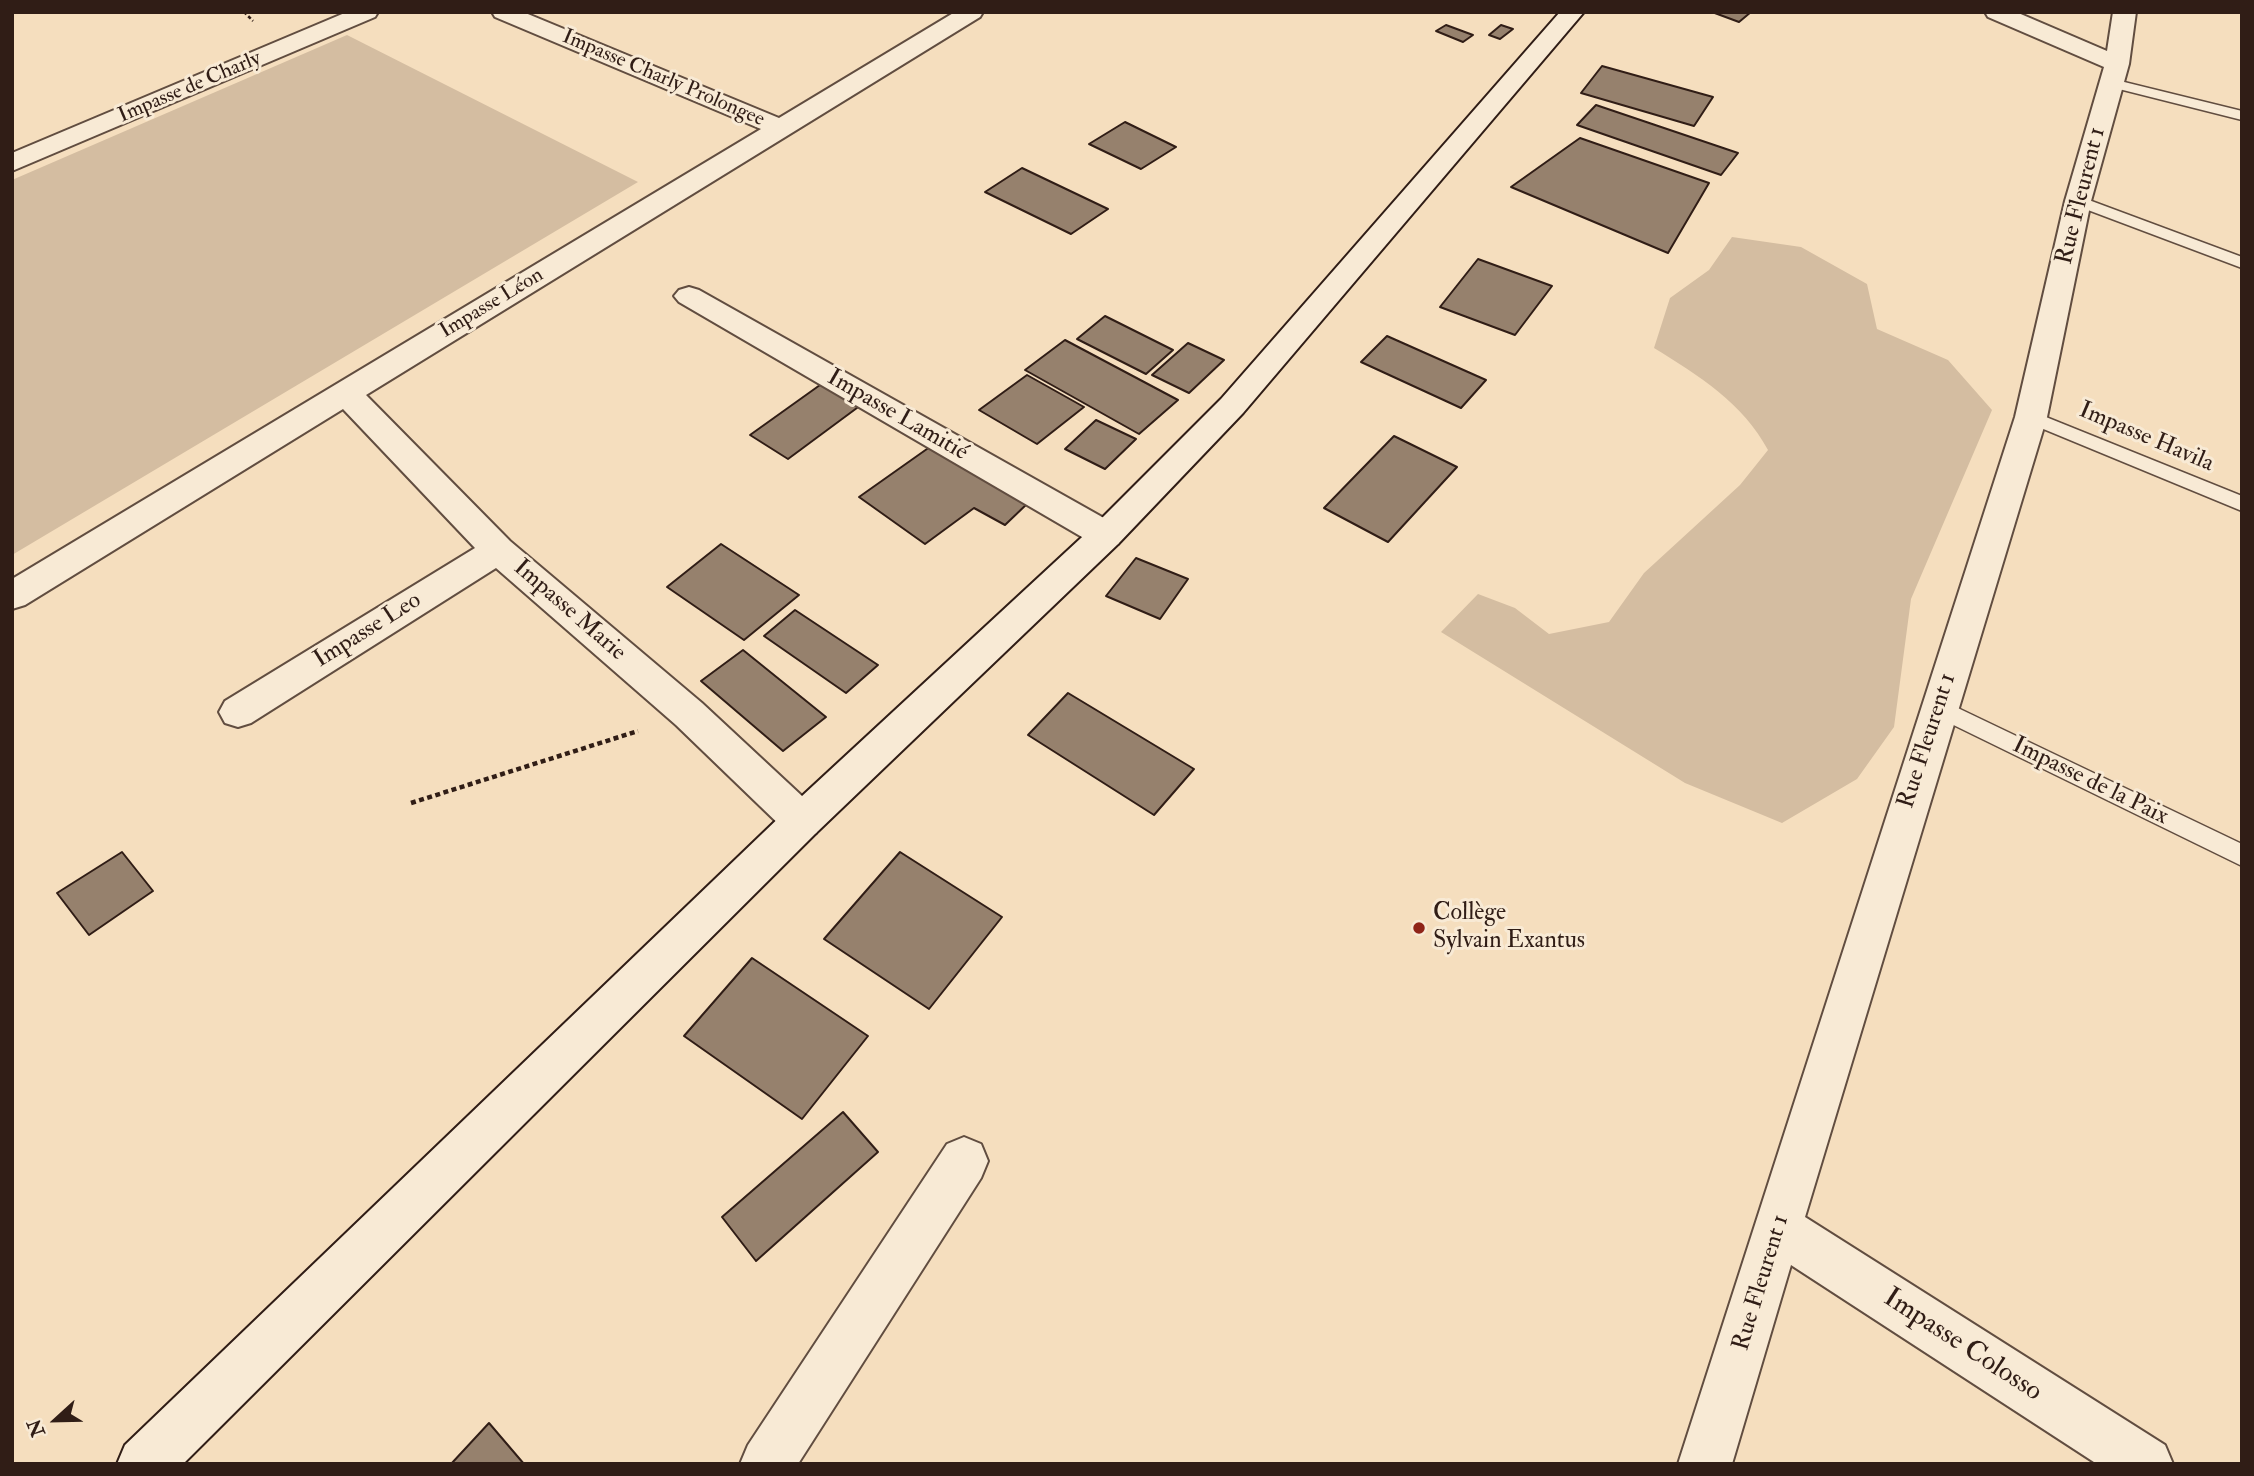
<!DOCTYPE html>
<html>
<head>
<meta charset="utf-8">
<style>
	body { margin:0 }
	#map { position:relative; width:2254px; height:1476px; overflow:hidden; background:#f5debe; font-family:"IM FELL Double Pica",serif }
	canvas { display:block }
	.frame { position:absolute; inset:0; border:14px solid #301d16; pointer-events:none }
	.north { position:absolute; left:21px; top:1385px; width:70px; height:70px; -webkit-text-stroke:5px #f8ead5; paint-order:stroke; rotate:248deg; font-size:19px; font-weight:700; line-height:28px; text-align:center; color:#301d16 }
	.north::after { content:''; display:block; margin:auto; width:24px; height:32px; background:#301d16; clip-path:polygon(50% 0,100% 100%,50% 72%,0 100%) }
</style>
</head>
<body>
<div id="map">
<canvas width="2254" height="1476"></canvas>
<div class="frame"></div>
<div class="north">N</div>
</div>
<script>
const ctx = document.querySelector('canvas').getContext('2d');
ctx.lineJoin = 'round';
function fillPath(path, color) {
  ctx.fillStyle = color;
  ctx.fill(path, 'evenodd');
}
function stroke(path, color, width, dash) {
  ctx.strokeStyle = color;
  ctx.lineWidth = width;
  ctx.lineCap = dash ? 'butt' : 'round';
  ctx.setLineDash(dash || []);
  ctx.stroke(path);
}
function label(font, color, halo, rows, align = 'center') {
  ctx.font = font + ' "IM FELL Double Pica",serif';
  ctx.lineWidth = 6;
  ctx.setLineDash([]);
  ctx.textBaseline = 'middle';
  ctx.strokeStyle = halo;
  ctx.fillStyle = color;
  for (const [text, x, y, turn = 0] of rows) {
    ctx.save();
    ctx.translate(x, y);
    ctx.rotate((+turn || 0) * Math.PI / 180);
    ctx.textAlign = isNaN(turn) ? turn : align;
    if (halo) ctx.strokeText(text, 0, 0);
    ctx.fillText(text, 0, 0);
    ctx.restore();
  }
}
const green = new Path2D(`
	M 347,35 L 638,182 L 12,555 L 12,180 Z
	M 1732,237 L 1801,247 L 1867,284 L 1877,329 L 1948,360 L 1992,410 L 1911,599 L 1894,727 L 1857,779 L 1782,823 L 1685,783 L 1441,632 L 1478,594 L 1515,608 L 1549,634 L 1609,622 L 1644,573 L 1740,485 L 1768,450 C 1743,403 1698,375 1654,348 L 1670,298 L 1709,270 Z`);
const building = new Path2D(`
	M 1712,12 L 1751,12 L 1739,22 Z
	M 1446,25 L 1473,35 L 1463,42 L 1436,31 Z
	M 1501,25 L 1513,29 L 1500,39 L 1489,35 Z
	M 1602,66 L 1713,97 L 1694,126 L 1581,93 Z
	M 1596,105 L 1738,153 L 1721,175 L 1577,125 Z
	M 1125,122 L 1176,147 L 1141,169 L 1089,144 Z
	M 1580,138 L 1709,183 L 1668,253 L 1511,187 Z
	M 1022,168 L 1108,209 L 1071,234 L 985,192 Z
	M 1478,259 L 1552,286 L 1515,335 L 1440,307 Z
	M 1105,316 L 1173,350 L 1146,374 L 1077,339 Z
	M 1387,336 L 1486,380 L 1461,408 L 1361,362 Z
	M 1065,340 L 1178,400 L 1139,434 L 1025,370 Z
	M 1188,343 L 1224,360 L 1189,393 L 1152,375 Z
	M 1027,375 L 1084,407 L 1037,444 L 979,410 Z
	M 827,380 L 865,402 L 788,459 L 750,435 Z
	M 1096,420 L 1136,439 L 1105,469 L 1065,449 Z
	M 1394,436 L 1457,467 L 1388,542 L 1324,508 Z
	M 934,444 L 1029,502 L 1005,525 L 974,508 L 925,544 L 859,497 Z
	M 721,544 L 799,595 L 744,640 L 667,587 Z
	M 1136,558 L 1188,579 L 1160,619 L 1106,596 Z
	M 795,610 L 878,665 L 846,693 L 764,636 Z
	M 743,650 L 826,717 L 783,751 L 701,681 Z
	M 1068,693 L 1194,769 L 1154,815 L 1028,735 Z
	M 122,852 L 153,891 L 89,935 L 57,893 Z
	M 900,852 L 1002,917 L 929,1009 L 824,939 Z
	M 752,958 L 868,1036 L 802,1119 L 684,1036 Z
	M 843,1112 L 878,1152 L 756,1261 L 722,1217 Z
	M 489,1423 L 524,1464 L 451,1464 Z`);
const pathFar1 = new Path2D(`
	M 244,12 L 253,21`);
const path = new Path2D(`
	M 411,803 L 638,731`);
const service = new Path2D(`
	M 2112,79 L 2242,111 L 2242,120 L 2107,86 L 2105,83 L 2107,80 Z
	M 2078,196 L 2242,257 L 2242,268 L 2072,204 L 2070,201 L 2072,198 Z
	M 2031,411 L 2242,496 L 2242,511 L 2024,421 L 2022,417 L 2024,413 Z
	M 1939,699 L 2242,844 L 2242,866 L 1931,714 L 1928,708 L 1931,702 Z`);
const minor = new Path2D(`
	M 347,12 L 378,12 L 375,17 L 12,171 L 12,153 Z
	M 492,12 L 523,12 L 779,118 L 955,12 L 983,12 L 980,17 L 366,395 L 510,541 L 702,703 L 816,809 L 822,821 L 816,833 L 802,838 L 788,833 L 676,725 L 496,568 L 251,723 L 238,727 L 225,723 L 219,712 L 225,701 L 475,548 L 343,409 L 25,605 L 12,609 L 12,579 L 761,129 L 495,17 Z
	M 1985,12 L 2016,12 L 2107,51 L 2113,12 L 2136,12 L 2129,64 L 2091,201 L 2047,417 L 1805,1217 L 2165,1445 L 2173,1464 L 2097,1464 L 1791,1265 L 1732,1464 L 1678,1464 L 2015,417 L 2065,201 L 2104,67 L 1988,17 Z
	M 689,287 L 699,290 L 1118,526 L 1123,535 L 1118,544 L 1106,547 L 1094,544 L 679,302 L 674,296 L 679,290 Z
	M 964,1137 L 981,1144 L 988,1161 L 981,1178 L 798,1464 L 740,1464 L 748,1445 L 947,1144 Z`);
const secondary = new Path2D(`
	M 1560,12 L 1584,12 L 1243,413 L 1118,544 L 816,833 L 183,1464 L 117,1464 L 125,1445 L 788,809 L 1094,526 L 1221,399 Z`);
const markers = [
	[1419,928,7,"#8f2418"]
];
const farStreetnames = [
	["Impasse Charly Prolongee",663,79,23],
	["Impasse de Charly",190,88,-23],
	["Impasse Léon",492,304,-31]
];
const streetNames = [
	["Rue Fleurent 1",2082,196,-76],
	["Impasse Lamitié",897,416,30],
	["Impasse Havila",2146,438,23],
	["Impasse Marie",569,611,41],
	["Impasse Leo",368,631,-32],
	["Rue Fleurent 1",1928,741,-72],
	["Impasse de la Paix",2090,782,26],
	["Rue Fleurent 1",1762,1283,-73]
];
const poiNames = [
	["Collège",1433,914],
	["Sylvain Exantus",1433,942]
];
const nearStreetnames = [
	["Impasse Colosso",1962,1346,33]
];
fillPath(green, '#d4bda1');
fillPath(building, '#96816d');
stroke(building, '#301d16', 2);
stroke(service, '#614d40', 3);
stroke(minor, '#614d40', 4);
stroke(secondary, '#301d16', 4);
stroke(pathFar1, '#301d16', 2.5, [3.5, 2.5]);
stroke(path, '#301d16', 4.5, [5, 3.5]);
fillPath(service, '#f8ead5');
fillPath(minor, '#f8ead5');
fillPath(secondary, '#f8ead5');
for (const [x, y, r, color] of markers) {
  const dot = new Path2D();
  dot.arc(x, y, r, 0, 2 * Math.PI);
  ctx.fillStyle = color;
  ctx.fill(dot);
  stroke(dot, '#f8ead5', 2.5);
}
label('21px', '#301d16', '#f8ead5', farStreetnames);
label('24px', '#301d16', '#f8ead5', streetNames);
label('24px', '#301d16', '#f8ead5', poiNames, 'left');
label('28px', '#301d16', '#f8ead5', nearStreetnames);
</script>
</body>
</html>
